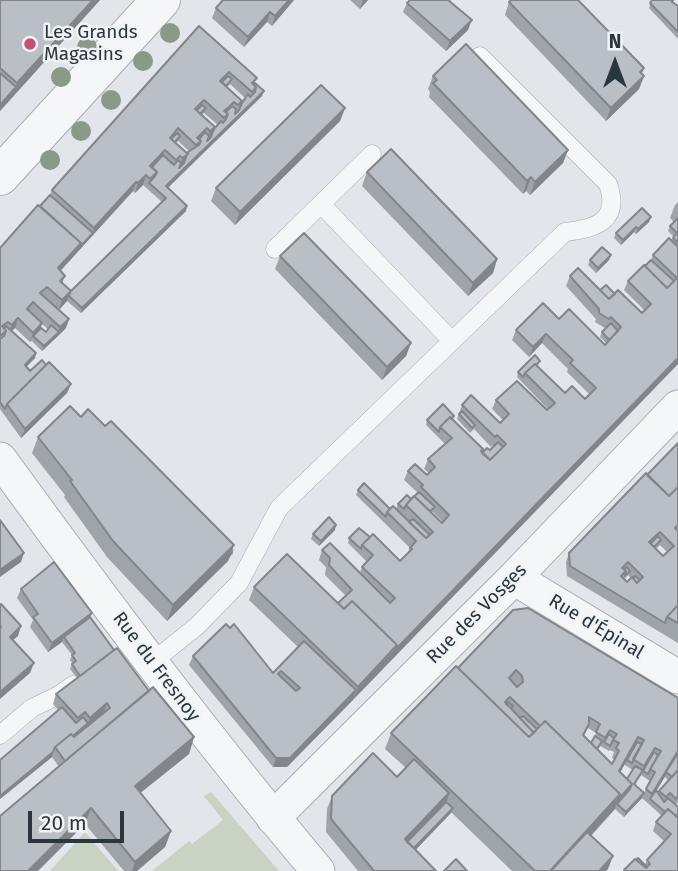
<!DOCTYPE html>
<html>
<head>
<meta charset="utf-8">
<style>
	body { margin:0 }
	#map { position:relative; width:678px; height:871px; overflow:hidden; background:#e2e5e9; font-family:"Fira Sans",sans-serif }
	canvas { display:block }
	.north { position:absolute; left:580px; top:28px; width:70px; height:70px; -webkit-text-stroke:5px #f1f4f6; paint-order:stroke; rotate:0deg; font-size:19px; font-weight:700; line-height:28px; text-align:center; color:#2b353f }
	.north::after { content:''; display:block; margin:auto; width:24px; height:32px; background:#2b353f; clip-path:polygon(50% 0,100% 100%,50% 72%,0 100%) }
	.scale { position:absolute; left:28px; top:811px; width:96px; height:32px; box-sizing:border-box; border:4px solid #2b353f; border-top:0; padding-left:9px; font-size:21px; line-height:24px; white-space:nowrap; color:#2b353f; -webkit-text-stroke:5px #f1f4f6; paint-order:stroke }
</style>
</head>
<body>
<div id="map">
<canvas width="678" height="871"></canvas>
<div class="north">N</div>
<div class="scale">20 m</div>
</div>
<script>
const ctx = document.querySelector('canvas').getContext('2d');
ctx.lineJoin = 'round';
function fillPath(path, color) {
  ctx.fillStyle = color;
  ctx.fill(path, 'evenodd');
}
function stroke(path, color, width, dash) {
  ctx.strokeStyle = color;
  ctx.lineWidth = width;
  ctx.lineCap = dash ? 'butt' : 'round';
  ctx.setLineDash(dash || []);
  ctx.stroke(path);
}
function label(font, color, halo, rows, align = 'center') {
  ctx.font = font + ' "Fira Sans",sans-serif';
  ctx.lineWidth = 5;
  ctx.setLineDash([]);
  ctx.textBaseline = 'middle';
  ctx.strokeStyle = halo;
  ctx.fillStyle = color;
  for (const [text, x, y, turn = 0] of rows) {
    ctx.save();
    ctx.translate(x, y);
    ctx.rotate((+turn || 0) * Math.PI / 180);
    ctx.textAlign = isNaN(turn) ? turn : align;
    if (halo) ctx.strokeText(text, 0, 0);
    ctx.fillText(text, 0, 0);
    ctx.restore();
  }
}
const green = new Path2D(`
	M 211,792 L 279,871 L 152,871 L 189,841 L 192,844 L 223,820 L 204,796 Z
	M 85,832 L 118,871 L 50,871 Z`);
const service = new Path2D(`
	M 321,204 L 452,341
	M 275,249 L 372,154
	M 151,663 L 197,626 L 239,583 L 279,508 L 565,232 C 595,229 621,221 608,184 L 480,56
	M 0,735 L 32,708 L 59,695 L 73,685`);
const minor = new Path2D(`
	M 0,459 C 102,599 206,738 318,871
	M 514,578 L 678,677
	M 273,818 L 514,578 L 678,407`);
const tertiary = new Path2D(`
	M 0,176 L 161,0`);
const trees = [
	[170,33],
	[87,47],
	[143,61],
	[61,77],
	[111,100],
	[81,131],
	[50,160]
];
const wall = new Path2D(`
	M 0,0 L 100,0 L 0,111 Z
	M 223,0 L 294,0 L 272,26 L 267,22 L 244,47 L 212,18 L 216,8 Z
	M 350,0 L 368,0 L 360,9 Z
	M 652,0 L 674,0 L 672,3 L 678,6 L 678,39 L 649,8 Z
	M 509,2 L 642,73 L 644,76 L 639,89 L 606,121 L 505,15 Z
	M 407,3 L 468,30 L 446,51 L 403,12 Z
	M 199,26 L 255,83 L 262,96 L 168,188 L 186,211 L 81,313 L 67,301 L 59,310 L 69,319 L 66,328 L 42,351 L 32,341 L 30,342 L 15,328 L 12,331 L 36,353 L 35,358 L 26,367 L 30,371 L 46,365 L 71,384 L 67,393 L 21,438 L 0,409 L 0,248 L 50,195 L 52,190 ZM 230,84 L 245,98 L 242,103 L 227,87 ZM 204,113 L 218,125 L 215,127 L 202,115 ZM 178,141 L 189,151 L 187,153 L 176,143 ZM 143,185 L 162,202 L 71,291 L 62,284 L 65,276 L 60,271 L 133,191 L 135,193 ZM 42,324 L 48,329 L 46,332 L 41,328 Z
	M 433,76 L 568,150 L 563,163 L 530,195 L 526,191 L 523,194 L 429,97 L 430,92 L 428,89 Z
	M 345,108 L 340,121 L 235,225 L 211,201 L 216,188 Z
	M 367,172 L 497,259 L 493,273 L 468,296 L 362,186 Z
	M 678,202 L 678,364 L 287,767 L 273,767 L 189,665 L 193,656 L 273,673 L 298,647 L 249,600 L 254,587 L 338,603 L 346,596 L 325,575 L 326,567 L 319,560 L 322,550 L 360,573 L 362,567 L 367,562 L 348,543 L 349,538 L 370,537 L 400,561 L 408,553 L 410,548 L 356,495 L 358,490 L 390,509 L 396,509 L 398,504 L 411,499 L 418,493 L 404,480 L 408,471 L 427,475 L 429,473 L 424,469 L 428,459 L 445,444 L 426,425 L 427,420 L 454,416 L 453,420 L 483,449 L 482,452 L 490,450 L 494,446 L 493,445 L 491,447 L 474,429 L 470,433 L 457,419 L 462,405 L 500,423 L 503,420 L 492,409 L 496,400 L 547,410 L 548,409 L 517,377 L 518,372 L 540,361 L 537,367 L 565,393 L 585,399 L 589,394 L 567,372 L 568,369 L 542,343 L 529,357 L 512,340 L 516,330 L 559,319 L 605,345 L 606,343 L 600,337 L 602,332 L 605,328 L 595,322 L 596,319 L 566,286 L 570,276 L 600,290 L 615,293 L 642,313 L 644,310 L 624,290 L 628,281 L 645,266 L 651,260 L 653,255 L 671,241 L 674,237 L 668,231 L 670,226 L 674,222 L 670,218 L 675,205 ZM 433,512 L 443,522 L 442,523 L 431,513 Z
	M 649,222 L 636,234 L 634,232 L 621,245 L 614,238 L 616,233 Z
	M 611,255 L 609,260 L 596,273 L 588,265 L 590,260 Z
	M 280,256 L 411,343 L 406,356 L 382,380 L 275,269 Z
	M 81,417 L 105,426 L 233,547 L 233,554 L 229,557 L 228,561 L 167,621 L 107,557 L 64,497 L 65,495 L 32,453 L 38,437 Z
	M 678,443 L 678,643 L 567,576 L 566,562 L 569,553 ZM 660,545 L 667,552 L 663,556 L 656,549 ZM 628,575 L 631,578 L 627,582 L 624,580 Z
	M 335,530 L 319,546 L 311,539 L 313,534 Z
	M 21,589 L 90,617 L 114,650 L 149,691 L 194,737 L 189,754 L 140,793 L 171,831 L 165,847 L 137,871 L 124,871 L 85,824 L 59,767 L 52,757 L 0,799 L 58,710 L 53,704 L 56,694 L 77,678 L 70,669 L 72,663 L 70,660 L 72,655 L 62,642 L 48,652 L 30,627 L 33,620 L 17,598 Z
	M 513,610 L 678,698 L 678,802 L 676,805 L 678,807 L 678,871 L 624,871 L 645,865 L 647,860 L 664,841 L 653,831 L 656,822 L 662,816 L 642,798 L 624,817 L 615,809 L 591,836 L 608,869 L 606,871 L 512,871 L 451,812 L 415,850 L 436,871 L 358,871 L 326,832 L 327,809 L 332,796 L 397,777 L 406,768 L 385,749 L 391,733 L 458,668 ZM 588,728 L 596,733 L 591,743 L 584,736 ZM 600,746 L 609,751 L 610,750 L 614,752 L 612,758 L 615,760 L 612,764 L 598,750 ZM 625,763 L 625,765 L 633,770 L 627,779 L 620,773 ZM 641,775 L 650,781 L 644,793 L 635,785 ZM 665,776 L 665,777 L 668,780 L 658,793 L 656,791 Z`);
const shadedWall = new Path2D(`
	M 93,0 L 100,0 L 0,111 L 0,105 L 16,87 L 17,83 Z
	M 289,0 L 294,0 L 272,26 L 275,16 Z
	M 363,0 L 368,0 L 360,9 Z
	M 270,12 L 267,22 L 244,47 L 248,37 Z
	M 472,20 L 468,30 L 446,51 L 450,41 Z
	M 644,68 L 639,81 L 644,76 L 639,89 L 606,121 L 611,108 Z
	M 264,91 L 262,96 L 164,191 L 166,186 Z
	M 345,108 L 340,121 L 235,225 L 240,212 Z
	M 215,127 L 211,137 L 207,141 L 210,131 Z
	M 568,150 L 563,163 L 530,195 L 535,182 Z
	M 188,154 L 184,163 L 179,168 L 183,158 Z
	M 146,175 L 143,185 L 135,193 L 138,183 Z
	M 531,177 L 526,191 L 523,194 L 527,181 Z
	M 136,182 L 133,191 L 54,278 L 58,268 L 81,243 L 93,233 L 94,228 Z
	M 187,206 L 186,211 L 81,313 L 82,308 Z
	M 651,217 L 649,222 L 636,234 L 638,229 Z
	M 636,227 L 634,232 L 621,245 L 623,240 Z
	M 611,255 L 609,260 L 596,273 L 598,268 Z
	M 497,259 L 493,273 L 468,296 L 473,283 Z
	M 71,291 L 67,301 L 59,310 L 62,300 Z
	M 18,318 L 15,328 L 8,334 L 12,325 Z
	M 69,319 L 66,328 L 57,337 L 60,327 Z
	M 42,323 L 39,333 L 33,336 L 30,342 L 33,333 Z
	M 59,332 L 57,337 L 42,351 L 44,346 Z
	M 546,334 L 542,343 L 529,357 L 533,347 Z
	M 411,343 L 406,356 L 382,380 L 387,367 Z
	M 36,353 L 35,358 L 23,370 L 25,365 Z
	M 678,358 L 678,364 L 353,700 L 358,687 Z
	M 71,384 L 67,393 L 21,438 L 25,429 Z
	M 336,525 L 335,530 L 319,546 L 321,541 Z
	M 234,545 L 231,552 L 234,549 L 228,561 L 167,621 L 173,605 Z
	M 24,553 L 21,562 L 0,577 L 0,570 Z
	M 92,613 L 88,622 L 64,637 L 62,642 L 48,652 L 52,643 Z
	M 21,626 L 18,636 L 6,646 L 10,637 Z
	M 34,663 L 30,673 L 0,699 L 0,692 Z
	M 356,690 L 353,700 L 287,767 L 273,767 L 276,758 Z
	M 107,703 L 104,713 L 58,751 L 57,749 L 88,723 L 90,718 Z
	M 194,737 L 189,754 L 129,802 L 135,786 Z
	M 638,737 L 635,747 L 615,781 L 619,771 Z
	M 678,751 L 678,755 L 651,800 L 650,799 L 648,804 L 652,794 Z
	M 53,752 L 52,757 L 0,799 L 0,796 Z
	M 632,784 L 629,794 L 617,804 L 614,810 L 617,801 Z
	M 449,793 L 445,807 L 402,847 L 405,839 Z
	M 644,793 L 642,798 L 624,817 L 626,812 Z
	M 620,794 L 614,810 L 558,871 L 550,871 Z
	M 91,808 L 85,824 L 38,871 L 28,871 Z
	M 453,808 L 451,813 L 407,859 L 408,854 Z
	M 171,831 L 165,847 L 137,871 L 132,871 L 135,862 Z
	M 613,856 L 608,869 L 606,871 L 599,871 Z`);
const building = new Path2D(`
	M 0,0 L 93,0 L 17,83 L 0,68 Z
	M 223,0 L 289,0 L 275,16 L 270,12 L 248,37 L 216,8 Z
	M 410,0 L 448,0 L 472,20 L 450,41 L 407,3 Z
	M 511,0 L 578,0 L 644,68 L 640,72 L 644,76 L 611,108 L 509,2 Z
	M 652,0 L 673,0 L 672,2 L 678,6 L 678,32 L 650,3 Z
	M 199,26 L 257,78 L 252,83 L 256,87 L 252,92 L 229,72 L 220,81 L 242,101 L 238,105 L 234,102 L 230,106 L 224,111 L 228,114 L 224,118 L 204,100 L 195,109 L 215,127 L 210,131 L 207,128 L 197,138 L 201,141 L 196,145 L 178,128 L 170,138 L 188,154 L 183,158 L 180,156 L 176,160 L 165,150 L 150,166 L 157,172 L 150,179 L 146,175 L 138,183 L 136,182 L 94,228 L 52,190 Z
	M 466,44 L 568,150 L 535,182 L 531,177 L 527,181 L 433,83 L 437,80 L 433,76 Z
	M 0,73 L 16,87 L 0,105 Z
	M 228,76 L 232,79 L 226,86 L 222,82 Z
	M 255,83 L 264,91 L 166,186 L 187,206 L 82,308 L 69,296 L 71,291 L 166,198 L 149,183 L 155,176 L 157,172 L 152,167 L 163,155 L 174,165 L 178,160 L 181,163 L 179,168 L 184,163 L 188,152 L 199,145 L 201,141 L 199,139 L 205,132 L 209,136 L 207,141 L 211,137 L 214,129 L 221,121 L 223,123 L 226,119 L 228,114 L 226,112 L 232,106 L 236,109 L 235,114 L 239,110 L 242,103 L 248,94 L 250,97 L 255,92 L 256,87 L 253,84 Z
	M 321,85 L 345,108 L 240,212 L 216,188 Z
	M 202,105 L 206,108 L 200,114 L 197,110 Z
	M 177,133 L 180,136 L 175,142 L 171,139 Z
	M 391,149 L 497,259 L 473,283 L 367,172 Z
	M 50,195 L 93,233 L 79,248 L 81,243 L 40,206 Z
	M 38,205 L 81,243 L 58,268 L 65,276 L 60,281 L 71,291 L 62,300 L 47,287 L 40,293 L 69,319 L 60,327 L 33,302 L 27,309 L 42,323 L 35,331 L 33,333 L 18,318 L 12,325 L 8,322 L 2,326 L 6,331 L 0,336 L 0,248 Z
	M 642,208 L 651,217 L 638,229 L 636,227 L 623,240 L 616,233 Z
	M 678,218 L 678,232 L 677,233 L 670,226 Z
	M 304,233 L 411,343 L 387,367 L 280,256 Z
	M 677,233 L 678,234 L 678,243 L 673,238 Z
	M 669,238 L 678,247 L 678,358 L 396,649 L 397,645 L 352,601 L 344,609 L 338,603 L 352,590 L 329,565 L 330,558 L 322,550 L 330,543 L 390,603 L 395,598 L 362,567 L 373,555 L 362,545 L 373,534 L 400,561 L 412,549 L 410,548 L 416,541 L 387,512 L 393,506 L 426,538 L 433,532 L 406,505 L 414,496 L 442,523 L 449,515 L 421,487 L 423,485 L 408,471 L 415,464 L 427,475 L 435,467 L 428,459 L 452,438 L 440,427 L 450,417 L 483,449 L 481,451 L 490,460 L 506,444 L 497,435 L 495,437 L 462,405 L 471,395 L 500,423 L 509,414 L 496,400 L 517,381 L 547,410 L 555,403 L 525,373 L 535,364 L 565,393 L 572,386 L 585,399 L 596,388 L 570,363 L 573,360 L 546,334 L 533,347 L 516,330 L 543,303 L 559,319 L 569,309 L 605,345 L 621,327 L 611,317 L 609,319 L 599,313 L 599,309 L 570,276 L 578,268 L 609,299 L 618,290 L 642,313 L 651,304 L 628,281 L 644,265 L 667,288 L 677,278 L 653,255 Z
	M 602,247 L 611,255 L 598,268 L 590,260 Z
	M 651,260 L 674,281 L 667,288 L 645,266 Z
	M 606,285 L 615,294 L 609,299 L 600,290 Z
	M 611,323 L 618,331 L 609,340 L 602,332 Z
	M 51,325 L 59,332 L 44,346 L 33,336 L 41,328 L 46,332 Z
	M 6,326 L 36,353 L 25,365 L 30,371 L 42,360 L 46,365 L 7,404 L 5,409 L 0,402 L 0,339 L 4,336 L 6,331 L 4,328 Z
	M 535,355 L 540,361 L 536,365 L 535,364 L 525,373 L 523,377 L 518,372 Z
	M 49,362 L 71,384 L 25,429 L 7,404 Z
	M 443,404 L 454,416 L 451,419 L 450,417 L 440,427 L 439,432 L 427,420 Z
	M 70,406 L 81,417 L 88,409 L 105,426 L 111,421 L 234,545 L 173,605 L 113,541 L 70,481 L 72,480 L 38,437 Z
	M 462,411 L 475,425 L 472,428 L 459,414 Z
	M 498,442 L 503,447 L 490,460 L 482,453 L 487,448 L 490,450 Z
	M 678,443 L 678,487 L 669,496 L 647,475 Z
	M 646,473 L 669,496 L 678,487 L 678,525 L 675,528 L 678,531 L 678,605 L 667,617 L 665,623 L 570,566 L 569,553 ZM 660,532 L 674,546 L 663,556 L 649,542 ZM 628,562 L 643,577 L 637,583 L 632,577 L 627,582 L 621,576 L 626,571 L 622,568 Z
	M 364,483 L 390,509 L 387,512 L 386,517 L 358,490 Z
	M 419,492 L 435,507 L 430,511 L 414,496 L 411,499 Z
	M 407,495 L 411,499 L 406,505 L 404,509 L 398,504 Z
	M 329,517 L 336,525 L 321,541 L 313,534 Z
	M 413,519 L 430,535 L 426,538 L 409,522 Z
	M 0,520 L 24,553 L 0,570 Z
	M 359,528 L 370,537 L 362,545 L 361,549 L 349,538 Z
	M 658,536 L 661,540 L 654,547 L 651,543 Z
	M 287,554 L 344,609 L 352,601 L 397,645 L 358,687 L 254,587 Z
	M 54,562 L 92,613 L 52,643 L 33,617 L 38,614 L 21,589 Z
	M 627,567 L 630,571 L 625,576 L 626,571 L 624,569 Z
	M 635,576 L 640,580 L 637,583 L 633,578 Z
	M 1,604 L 21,626 L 10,637 L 34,663 L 0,692 L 0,628 L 1,627 L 0,625 L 0,605 Z
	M 678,605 L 678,623 L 667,617 Z
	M 528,608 L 678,698 L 678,751 L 652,794 L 646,789 L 655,772 L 650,769 L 661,751 L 655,748 L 644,766 L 633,759 L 644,740 L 638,737 L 619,771 L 632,784 L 617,801 L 620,794 L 545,721 L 540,726 L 510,697 L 505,702 L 534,733 L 529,737 L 458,668 L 513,610 ZM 516,670 L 522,676 L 523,682 L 517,687 L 509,678 ZM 589,717 L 600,724 L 596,732 L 604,737 L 605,738 L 610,730 L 617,734 L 613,740 L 619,743 L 616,748 L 619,751 L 612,764 L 583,735 L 589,724 Z
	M 90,617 L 114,650 L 80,676 L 72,664 L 76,661 L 72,655 L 75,653 L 64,637 Z
	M 226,624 L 230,628 L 234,624 L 273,673 L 304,641 L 356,690 L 290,758 L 276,758 L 193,656 ZM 281,671 L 300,688 L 296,691 L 278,674 Z
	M 117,648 L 149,691 L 65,761 L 55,747 L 71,734 L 74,737 L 110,708 L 107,703 L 90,718 L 85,712 L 78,718 L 56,694 Z
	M 456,666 L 529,737 L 545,721 L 620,794 L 550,871 L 535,871 L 391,733 Z
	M 153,687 L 194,737 L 135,786 L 171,831 L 135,862 L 91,808 L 28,871 L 0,871 L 0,816 Z
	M 508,702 L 513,706 L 511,708 L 506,704 Z
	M 62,707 L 76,723 L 83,717 L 88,723 L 73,736 L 71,734 L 55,747 L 53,752 L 0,796 L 0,760 Z
	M 523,716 L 537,729 L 534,733 L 520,718 Z
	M 609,734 L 614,738 L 610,746 L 604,742 Z
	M 595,736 L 602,741 L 597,749 L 591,743 Z
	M 637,742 L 642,744 L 632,763 L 627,760 Z
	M 654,752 L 658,755 L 648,774 L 643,771 Z
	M 373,753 L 397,777 L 414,759 L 449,793 L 405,839 L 436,871 L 374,871 L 331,819 L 332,796 Z
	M 678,753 L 678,770 L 672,777 L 666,772 Z
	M 635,766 L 643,770 L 634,784 L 644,793 L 626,812 L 617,804 L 630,789 L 632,784 L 627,779 Z
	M 678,770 L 678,796 L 676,799 L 670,793 L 666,797 L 659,791 Z
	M 656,790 L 664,802 L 668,798 L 678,807 L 678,814 L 676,816 L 668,809 L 665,812 L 650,799 Z
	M 446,802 L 453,808 L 414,848 L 407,842 Z
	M 668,809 L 678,818 L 678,871 L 625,871 L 624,870 L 635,859 L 646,868 L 650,864 L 647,860 L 671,834 L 656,822 Z
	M 587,832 L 613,856 L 599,871 L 551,871 Z
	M 638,858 L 647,867 L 646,868 L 636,860 Z
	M 456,859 L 467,871 L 444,871 Z`);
const markers = [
	[30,44,7,"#c35272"]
];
const poiNames = [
	["Les Grands",44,33],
	["Magasins",44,55]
];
const streetNames = [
	["Rue des Vosges",477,614,-45],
	["Rue d'Épinal",596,627,31],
	["Rue du Fresnoy",156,667,53]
];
fillPath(green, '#c9d2c3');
stroke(service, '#a7adb3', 19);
stroke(minor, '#a7adb3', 35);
stroke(tertiary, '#a7adb3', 40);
stroke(service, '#f4f6f7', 18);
stroke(minor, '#f4f6f7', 33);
stroke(tertiary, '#f4f6f7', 38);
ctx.fillStyle = '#8b9989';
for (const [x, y] of trees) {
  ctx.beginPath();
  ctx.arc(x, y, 10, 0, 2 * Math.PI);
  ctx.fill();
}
fillPath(wall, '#9fa4a9');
fillPath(shadedWall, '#82868a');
fillPath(building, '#b9bfc5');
stroke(building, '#82868a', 2);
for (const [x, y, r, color] of markers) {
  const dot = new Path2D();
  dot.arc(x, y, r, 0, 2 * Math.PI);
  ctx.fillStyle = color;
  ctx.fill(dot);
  stroke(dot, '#f1f4f6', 2.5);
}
label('19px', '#2b353f', '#f1f4f6', poiNames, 'left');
label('19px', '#2b353f', '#f1f4f6', streetNames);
</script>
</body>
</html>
